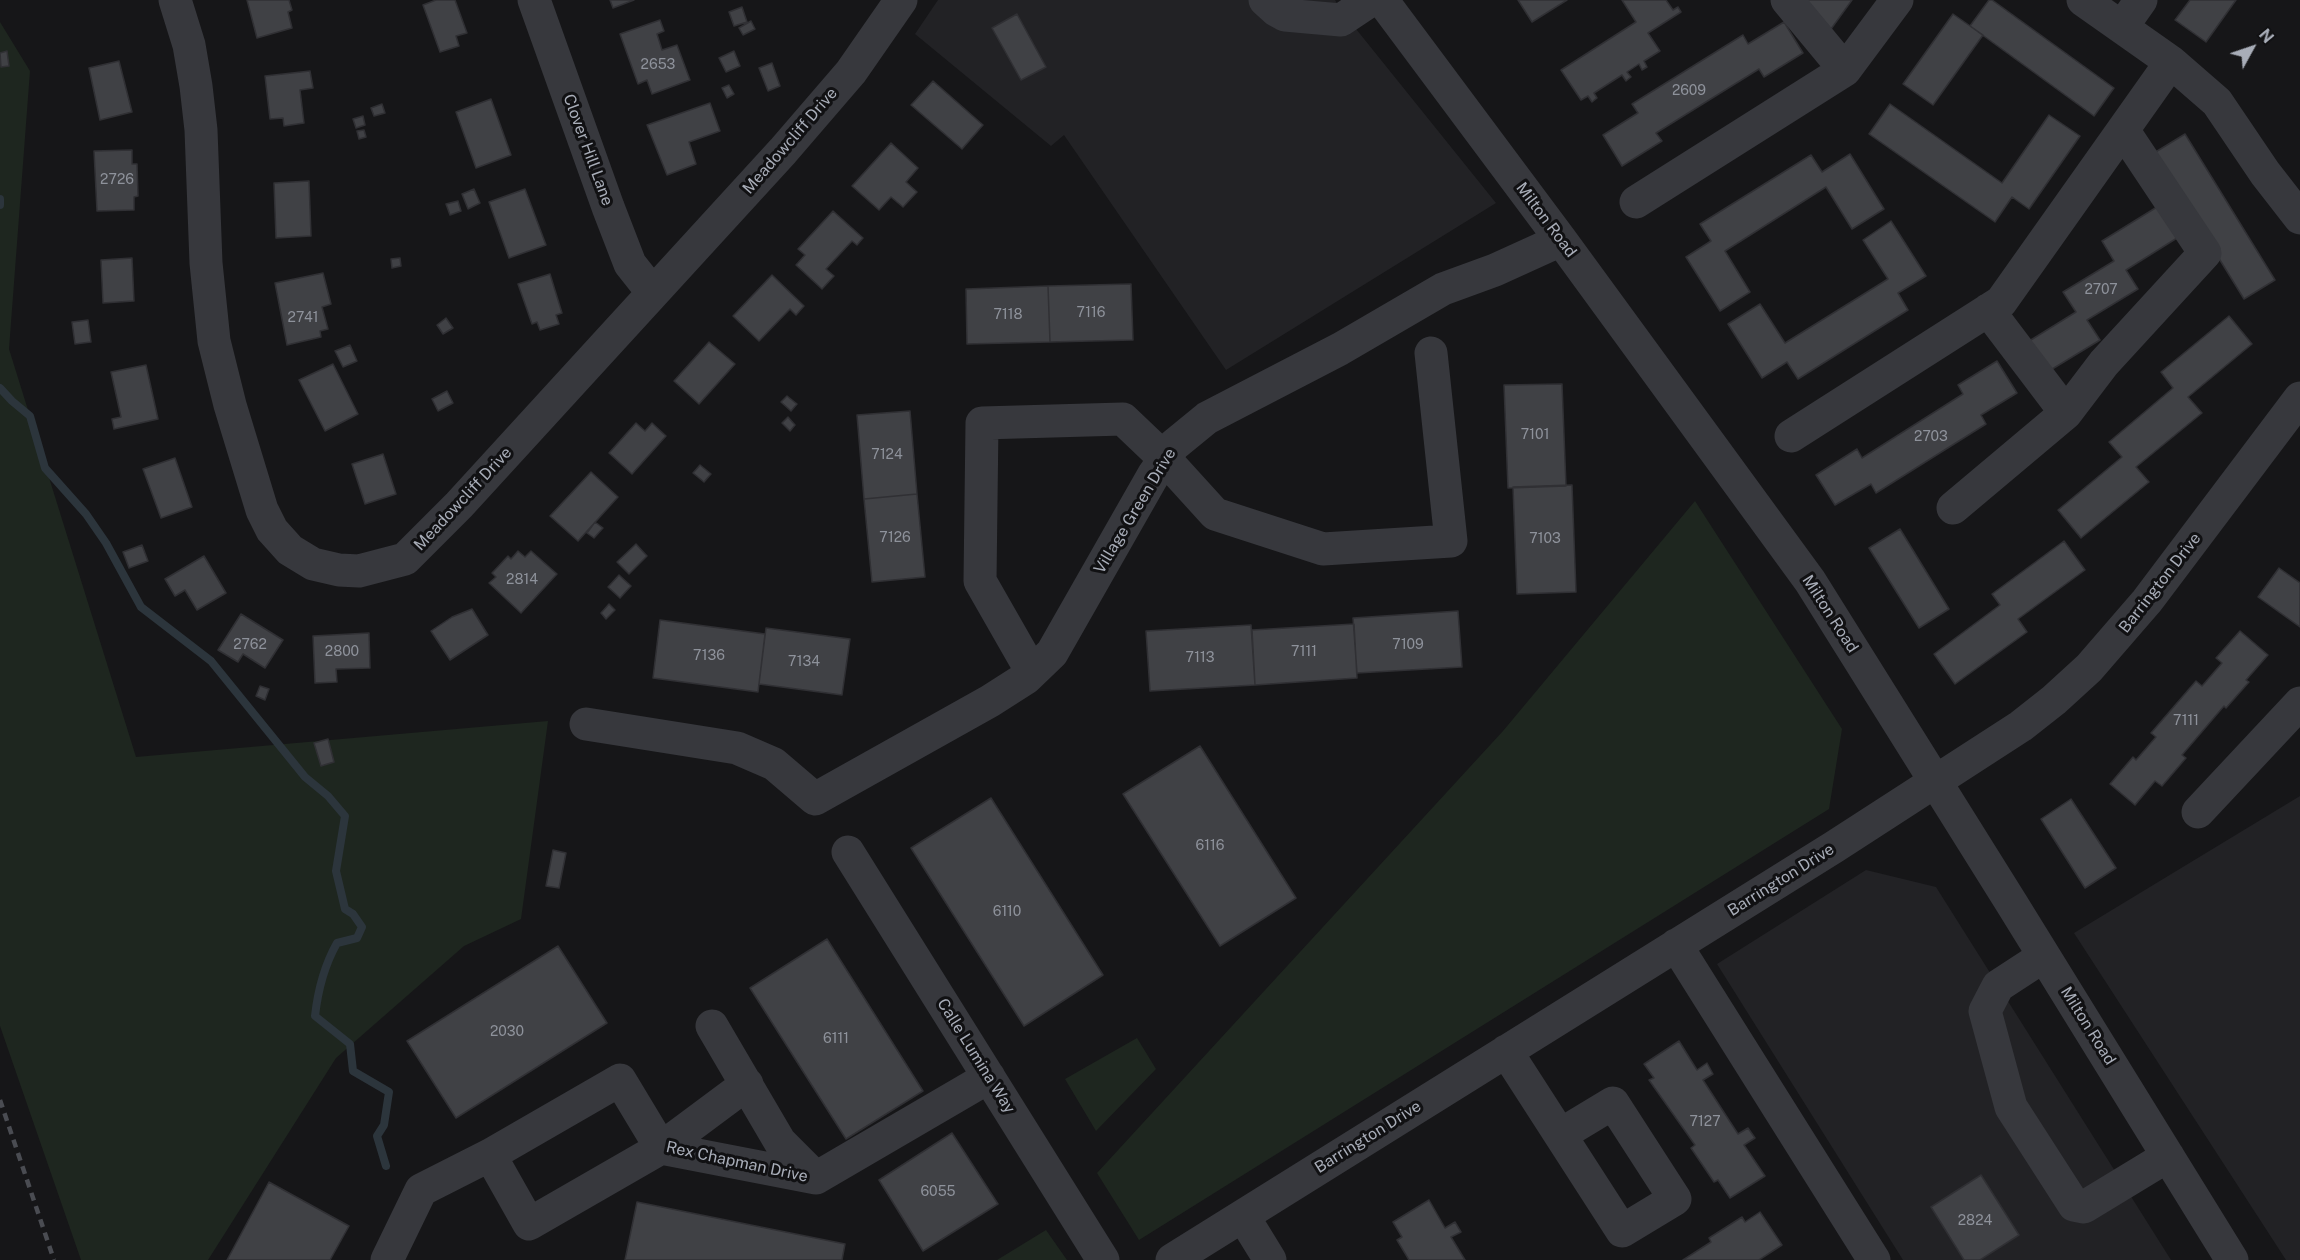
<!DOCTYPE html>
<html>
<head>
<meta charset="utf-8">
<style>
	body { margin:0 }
	#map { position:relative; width:2300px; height:1260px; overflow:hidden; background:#161618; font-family:"Public Sans",sans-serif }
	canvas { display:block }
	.north { position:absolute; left:2222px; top:18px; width:60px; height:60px; -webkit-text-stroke:4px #111113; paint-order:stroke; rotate:50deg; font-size:16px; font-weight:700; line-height:24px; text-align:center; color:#a8adb8 }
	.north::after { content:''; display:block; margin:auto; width:21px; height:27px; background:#a8adb8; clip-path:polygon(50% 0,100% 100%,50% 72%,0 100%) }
</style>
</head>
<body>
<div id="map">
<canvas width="2300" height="1260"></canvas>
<div class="north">N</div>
</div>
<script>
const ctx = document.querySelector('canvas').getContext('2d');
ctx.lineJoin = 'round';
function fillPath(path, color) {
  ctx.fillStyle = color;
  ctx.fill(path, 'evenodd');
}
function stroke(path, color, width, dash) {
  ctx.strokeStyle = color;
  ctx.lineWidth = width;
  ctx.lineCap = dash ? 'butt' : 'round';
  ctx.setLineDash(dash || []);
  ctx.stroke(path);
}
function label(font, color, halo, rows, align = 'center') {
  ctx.font = font + ' "Public Sans",sans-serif';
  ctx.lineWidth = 6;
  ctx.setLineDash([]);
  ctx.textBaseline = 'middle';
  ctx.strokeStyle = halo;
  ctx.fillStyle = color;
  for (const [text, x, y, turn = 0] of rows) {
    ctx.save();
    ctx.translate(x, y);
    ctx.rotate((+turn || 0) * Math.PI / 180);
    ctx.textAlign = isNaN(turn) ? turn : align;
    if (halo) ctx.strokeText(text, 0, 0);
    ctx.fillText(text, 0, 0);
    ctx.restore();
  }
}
const built = new Path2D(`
	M 938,0 L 1335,0 L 1344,14 L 1496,203 L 1226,370 L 1064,135 L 1051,146 L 915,34 Z
	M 2300,796 L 2300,1260 L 2286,1260 L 2074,933 Z
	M 1866,870 L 1936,887 L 2171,1260 L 1903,1260 L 1717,964 Z`);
const green = new Path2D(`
	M 0,22 L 30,71 L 9,349 L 136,757 L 548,721 L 521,919 L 464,946 L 336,1058 L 208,1260 L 81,1260 L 0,1026 Z
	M 1695,501 L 1842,729 L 1829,809 L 1139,1240 L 1097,1173 L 1503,731 Z
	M 1137,1038 L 1156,1069 L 1096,1131 L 1065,1079 Z
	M 1046,1230 L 1067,1260 L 997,1260 Z`);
const stream = new Path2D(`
	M 0,199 L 0,205
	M 0,388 L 12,401 L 30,416 L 45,468 L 86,514 L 106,543 L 141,607 L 211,661 L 305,777 L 328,796 L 345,816 L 336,871 L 345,909 L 353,914 L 362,927 L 357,938 L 337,943 C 324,966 318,989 315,1016 L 350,1044 L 353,1071 L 389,1092 L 384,1125 L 377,1136 L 386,1166`);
const building = new Path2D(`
	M 247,0 L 289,0 L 292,10 L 288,12 L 292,28 L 257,38 Z
	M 436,0 L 455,0 L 467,33 L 456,36 L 459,46 L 440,52 L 423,5 Z
	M 610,0 L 634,0 L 613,8 Z
	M 1518,0 L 1567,0 L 1532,22 Z
	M 1622,0 L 1666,0 L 1673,10 L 1678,7 L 1681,12 L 1648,33 L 1660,51 L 1644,61 L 1647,67 L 1642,70 L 1639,64 L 1627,72 L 1631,77 L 1626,81 L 1622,75 L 1594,93 L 1597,98 L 1592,102 L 1588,96 L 1581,100 L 1561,70 L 1636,22 Z
	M 1806,0 L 1852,0 L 1831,29 Z
	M 1989,0 L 1992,0 L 2114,88 L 2094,116 L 1970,26 Z
	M 2190,0 L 2236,0 L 2206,42 L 2175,20 Z
	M 742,7 L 747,22 L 734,26 L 729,12 Z
	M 1017,14 L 1046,67 L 1021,80 L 992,28 Z
	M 1953,14 L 1983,35 L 1933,105 L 1903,84 Z
	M 660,20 L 664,31 L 657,34 L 662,50 L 677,45 L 690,80 L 652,94 L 647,80 L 638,84 L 620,34 Z
	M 751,21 L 755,29 L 743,35 L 739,28 Z
	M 1784,22 L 1803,53 L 1764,77 L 1759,69 L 1656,133 L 1662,141 L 1622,166 L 1603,135 L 1638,113 L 1632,104 L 1743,35 L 1748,44 Z
	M 7,51 L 9,66 L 1,67 L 0,53 Z
	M 734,51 L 740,66 L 726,72 L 719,58 Z
	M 119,61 L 132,112 L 100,120 L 89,68 Z
	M 772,63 L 780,86 L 768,91 L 759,68 Z
	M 310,71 L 313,88 L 300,90 L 304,123 L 284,126 L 283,118 L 270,119 L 265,76 Z
	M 933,81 L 983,125 L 962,149 L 911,105 Z
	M 729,85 L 734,94 L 727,98 L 722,88 Z
	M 491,99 L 511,155 L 476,168 L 456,112 Z
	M 710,103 L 720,131 L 689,142 L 696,164 L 667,175 L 647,125 Z
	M 382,104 L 385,113 L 374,116 L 371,108 Z
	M 1890,104 L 2002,183 L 2049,115 L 2080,136 L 2029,209 L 2012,197 L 1995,222 L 1869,134 Z
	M 363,116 L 365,125 L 356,128 L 353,119 Z
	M 364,130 L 366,137 L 359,139 L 357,131 Z
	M 2185,134 L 2275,280 L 2244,299 L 2154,153 Z
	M 891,143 L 918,168 L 906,182 L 917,192 L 903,207 L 891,197 L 879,210 L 852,186 Z
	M 132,150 L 132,164 L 137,164 L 138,196 L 134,197 L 134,210 L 97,211 L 94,151 Z
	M 1850,154 L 1884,209 L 1852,229 L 1826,187 L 1725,251 L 1750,292 L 1720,311 L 1686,257 L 1711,241 L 1700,224 L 1811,155 L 1822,172 Z
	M 309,181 L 311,236 L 276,238 L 274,183 Z
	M 474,189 L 480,203 L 468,209 L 462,194 Z
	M 525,189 L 546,245 L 509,258 L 489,202 Z
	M 458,201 L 461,211 L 450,215 L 446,204 Z
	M 2157,207 L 2177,238 L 2126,270 L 2138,289 L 2087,320 L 2100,340 L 2044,374 L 2026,343 L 2076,312 L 2063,292 L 2114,261 L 2102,241 Z
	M 833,211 L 863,238 L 857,245 L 852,241 L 826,269 L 834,276 L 822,289 L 796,265 L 805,255 L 798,249 Z
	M 1891,221 L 1926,276 L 1898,293 L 1908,310 L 1798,379 L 1787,362 L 1762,378 L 1728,324 L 1760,304 L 1785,343 L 1888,279 L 1863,240 Z
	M 132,258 L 134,301 L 103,303 L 101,260 Z
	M 400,258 L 401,266 L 392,268 L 391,259 Z
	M 323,273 L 331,304 L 322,307 L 328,329 L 320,331 L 321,337 L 287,345 L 275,283 Z
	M 550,274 L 562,313 L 556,315 L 559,324 L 540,330 L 537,322 L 532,324 L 518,284 Z
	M 772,275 L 804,306 L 796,315 L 790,309 L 759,341 L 733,316 Z
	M 1131,284 L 1133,340 L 1050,342 L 1048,286 Z
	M 1048,286 L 1050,342 L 967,344 L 966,289 Z
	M 2229,316 L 2252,344 L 2188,397 L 2202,413 L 2136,467 L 2149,482 L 2081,538 L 2058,510 L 2122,457 L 2109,442 L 2173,388 L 2161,372 Z
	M 446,318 L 453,328 L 443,334 L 437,325 Z
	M 88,320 L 91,342 L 75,344 L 72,322 Z
	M 709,342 L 735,364 L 699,404 L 674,381 Z
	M 350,345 L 357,361 L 343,367 L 335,351 Z
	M 1997,361 L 2017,393 L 1981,415 L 1986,424 L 1876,493 L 1871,484 L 1835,505 L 1816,475 L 1857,449 L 1862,458 L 1963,394 L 1958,385 Z
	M 333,364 L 358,414 L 325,431 L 299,380 Z
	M 146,365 L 158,419 L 114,429 L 112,419 L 121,417 L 111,372 Z
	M 1562,384 L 1566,486 L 1508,488 L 1504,385 Z
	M 447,391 L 453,403 L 438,411 L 432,399 Z
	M 787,396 L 797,404 L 791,411 L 781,402 Z
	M 910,411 L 917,494 L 864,499 L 857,415 Z
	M 788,417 L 795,425 L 790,431 L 782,423 Z
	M 636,423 L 645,431 L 652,423 L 666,436 L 632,474 L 609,453 Z
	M 383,454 L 396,494 L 365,504 L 352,464 Z
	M 175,458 L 192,507 L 161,518 L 143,469 Z
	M 700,465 L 711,474 L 704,482 L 693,473 Z
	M 591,472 L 618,497 L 578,541 L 550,516 Z
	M 1572,485 L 1576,592 L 1517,594 L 1513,487 Z
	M 917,494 L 925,577 L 872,582 L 864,499 Z
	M 595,522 L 603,528 L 594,538 L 587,533 Z
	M 1900,529 L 1949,609 L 1919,628 L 1869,548 Z
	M 2064,541 L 2085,570 L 2018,619 L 2027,632 L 1955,684 L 1934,654 L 2000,605 L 1992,594 Z
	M 636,544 L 647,556 L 629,574 L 617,562 Z
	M 142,545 L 148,561 L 129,568 L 123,552 Z
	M 518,551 L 525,557 L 531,551 L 557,574 L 521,613 L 489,583 L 496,577 L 492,573 L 508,556 L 511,559 Z
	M 204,556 L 226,593 L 197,610 L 185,590 L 175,596 L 165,579 Z
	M 2279,568 L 2300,583 L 2300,627 L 2258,597 Z
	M 619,575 L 631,586 L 620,598 L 608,587 Z
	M 609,604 L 615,610 L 606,619 L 601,613 Z
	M 472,609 L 488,635 L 450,660 L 431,631 L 452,617 Z
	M 1458,611 L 1462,667 L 1357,673 L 1353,618 Z
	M 241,614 L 283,640 L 265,668 L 243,654 L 238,662 L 218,650 Z
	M 660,620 L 765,634 L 758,692 L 653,678 Z
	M 1354,624 L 1357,678 L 1255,685 L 1252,630 Z
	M 1251,625 L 1255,685 L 1150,691 L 1146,631 Z
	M 766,628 L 850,639 L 842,695 L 759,684 Z
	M 2240,631 L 2268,655 L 2246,680 L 2249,682 L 2226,708 L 2224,706 L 2182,755 L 2186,758 L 2162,786 L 2155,781 L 2135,805 L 2110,784 L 2133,757 L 2136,760 L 2156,737 L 2151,733 L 2196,681 L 2202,686 L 2222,663 L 2216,658 Z
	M 369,633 L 370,668 L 336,669 L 337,682 L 315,683 L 313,636 Z
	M 260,686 L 269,689 L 265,700 L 256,696 Z
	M 328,739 L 334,762 L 321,766 L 314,743 Z
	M 1200,746 L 1296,898 L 1220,946 L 1123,794 Z
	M 991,798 L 1103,975 L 1024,1026 L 911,848 Z
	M 2071,799 L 2116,868 L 2085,888 L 2041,819 Z
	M 553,850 L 566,853 L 559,888 L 546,886 Z
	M 827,939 L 923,1091 L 846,1139 L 750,988 Z
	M 558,946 L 607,1023 L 456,1118 L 407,1041 Z
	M 1679,1041 L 1697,1070 L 1707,1063 L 1713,1074 L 1703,1080 L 1738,1134 L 1748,1128 L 1755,1138 L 1744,1145 L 1765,1176 L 1730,1198 L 1718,1180 L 1714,1182 L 1691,1148 L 1695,1145 L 1649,1080 L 1654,1078 L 1644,1064 Z
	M 952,1133 L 998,1204 L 923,1251 L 879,1180 Z
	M 1981,1175 L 2019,1235 L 1980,1260 L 1964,1260 L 1931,1207 Z
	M 269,1182 L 349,1226 L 330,1260 L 227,1260 Z
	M 1429,1200 L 1445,1228 L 1455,1222 L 1461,1232 L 1451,1237 L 1465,1260 L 1409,1260 L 1397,1240 L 1402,1237 L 1393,1222 Z
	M 637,1202 L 845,1244 L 842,1260 L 625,1260 Z
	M 1760,1212 L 1782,1245 L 1759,1260 L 1683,1260 L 1711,1242 L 1709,1238 L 1742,1217 L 1745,1222 Z`);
const minor = new Path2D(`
	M 175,0 L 189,45 L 196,86 L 201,130 L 206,263 L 214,341 L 230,405 L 262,510 L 272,530 L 290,550 L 313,564 L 339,570 L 359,571 L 405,559 L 459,505 L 783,151 L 851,72 L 901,0
	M 534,0 L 608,207 L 630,264 L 653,293
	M 1265,0 L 1276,10 L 1285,15 L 1341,20 L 1371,0
	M 1382,0 L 1561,240 L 1810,581 L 2012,904 L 2232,1260
	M 1787,0 L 1845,70
	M 2083,0 L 2171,62
	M 2122,27 L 2141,0
	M 1636,202 L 1845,70 L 1897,0
	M 1988,310 L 2066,413 L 2104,363 L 2205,253 L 2123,130
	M 1791,436 L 2001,302 L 2171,62 L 2217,102 L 2265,173 L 2300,218
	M 1953,508 L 2066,413
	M 1032,672 L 980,581 L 982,423 L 1123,419 L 1165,459 L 1215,514 L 1323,549 L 1451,541 L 1431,353
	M 586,724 L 737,748 L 774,764 L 815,799 L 990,701 L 1026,678 L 1052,653 L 1154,474 L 1174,445 L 1207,418 L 1340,349 L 1443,289 L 1495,270 L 1561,240
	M 2198,812 L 2300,703
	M 848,852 L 1103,1260
	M 1676,945 L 1874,1260
	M 2044,956 L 1998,986 L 1985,1011 L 2011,1107 L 2074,1205 L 2084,1207 L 2168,1156
	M 712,1026 L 780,1142 L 816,1178
	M 1506,1051 C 1545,1111 1583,1171 1622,1231 L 1675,1199 L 1613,1103 L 1560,1135
	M 490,1155 L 529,1224 L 661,1148 L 747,1084
	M 1243,1216 L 1270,1260
	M 387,1260 L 421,1190 L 490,1155 L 620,1080 L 661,1148 L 816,1178 L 989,1077
	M 1172,1260 L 1834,847 L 2021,726 L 2054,700 L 2089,668 L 2147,601 L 2300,398`);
const rail = new Path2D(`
	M 0,1100 L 54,1260`);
const numberNames = [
	["2653",658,65],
	["2609",1689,91],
	["2726",117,180],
	["2707",2101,290],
	["7116",1091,313],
	["7118",1008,315],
	["2741",303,318],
	["7101",1535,435],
	["2703",1931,437],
	["7124",887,455],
	["7126",895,538],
	["7103",1545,539],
	["2814",522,580],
	["2762",250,645],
	["7109",1408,645],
	["2800",342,652],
	["7111",1304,652],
	["7136",709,656],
	["7113",1200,658],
	["7134",804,662],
	["7111",2186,721],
	["6116",1210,846],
	["6110",1007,912],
	["2030",507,1032],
	["6111",836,1039],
	["7127",1705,1122],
	["6055",938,1192],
	["2824",1975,1221]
];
const streetNames = [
	["Meadowcliff Drive",790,141,-49],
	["Clover Hill Lane",588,150,70],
	["Milton Road",1546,220,53],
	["Meadowcliff Drive",463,499,-47],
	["Village Green Drive",1135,511,-59],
	["Barrington Drive",2160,583,-52],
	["Milton Road",1830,614,57],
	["Barrington Drive",1781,880,-32],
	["Milton Road",2088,1026,58],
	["Calle Lumina Way",976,1056,58],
	["Barrington Drive",1368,1137,-32],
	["Rex Chapman Drive",737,1162,12]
];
fillPath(built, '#222225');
fillPath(green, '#1e261f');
stroke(stream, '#2c353c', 8);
fillPath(building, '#404145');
stroke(building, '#303034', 1.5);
stroke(minor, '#37383d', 33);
stroke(rail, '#4a4c52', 4.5, [8, 6]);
label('14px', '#8e929b', null, numberNames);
label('16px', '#a8adb8', '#111113', streetNames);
</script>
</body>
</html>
